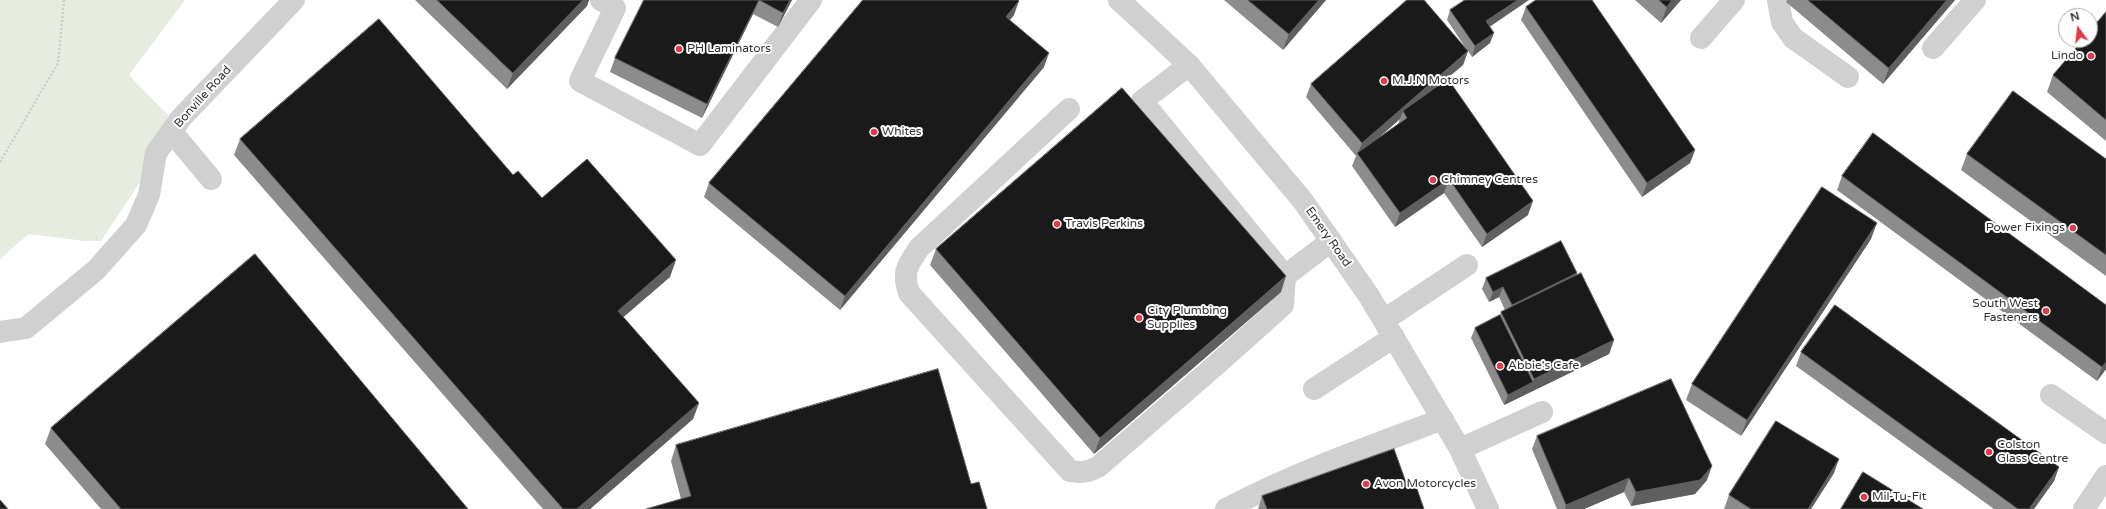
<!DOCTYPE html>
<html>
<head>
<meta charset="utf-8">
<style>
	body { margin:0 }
	#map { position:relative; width:2106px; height:509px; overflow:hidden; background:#fff; font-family:"Varela Round",sans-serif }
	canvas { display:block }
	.north { position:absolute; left:2058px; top:8px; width:40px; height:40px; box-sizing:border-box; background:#fff; border:1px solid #adadad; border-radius:50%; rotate:345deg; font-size:11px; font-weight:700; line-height:16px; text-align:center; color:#333 }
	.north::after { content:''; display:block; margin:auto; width:14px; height:18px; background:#e63946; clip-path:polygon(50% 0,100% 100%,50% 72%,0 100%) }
</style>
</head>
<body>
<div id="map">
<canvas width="2106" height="509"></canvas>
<div class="north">N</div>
</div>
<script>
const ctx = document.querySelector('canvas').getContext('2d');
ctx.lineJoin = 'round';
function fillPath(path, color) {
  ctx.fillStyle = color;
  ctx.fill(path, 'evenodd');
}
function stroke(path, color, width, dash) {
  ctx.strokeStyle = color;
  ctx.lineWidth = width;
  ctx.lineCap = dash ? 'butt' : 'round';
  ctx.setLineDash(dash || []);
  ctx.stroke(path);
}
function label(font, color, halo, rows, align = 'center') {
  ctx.font = font + ' "Varela Round",sans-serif';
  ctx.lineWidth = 4;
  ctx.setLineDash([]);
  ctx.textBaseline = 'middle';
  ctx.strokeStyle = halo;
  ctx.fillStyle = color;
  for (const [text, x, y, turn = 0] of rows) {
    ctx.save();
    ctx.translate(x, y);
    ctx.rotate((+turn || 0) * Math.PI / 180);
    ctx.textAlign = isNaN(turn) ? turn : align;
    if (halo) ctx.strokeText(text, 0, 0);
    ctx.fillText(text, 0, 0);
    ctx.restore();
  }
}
const green = new Path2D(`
	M 0,0 L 185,0 L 129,75 L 168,115 L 144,176 L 101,241 L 85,241 L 29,234 L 0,259 Z`);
const path = new Path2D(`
	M 0,162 L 58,63 L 64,0`);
const minor = new Path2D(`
	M 601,0 L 615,8 L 580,81 L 700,145 L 811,0
	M 1119,0 L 1189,65 L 1303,201 L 1369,296 L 1460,449 L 1488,509
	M 1778,0 L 1782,22 L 1793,38 L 1848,77
	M 1701,38 L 1734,0
	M 1933,48 L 1975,0
	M 1189,65 L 1142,101 L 1285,276 L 1331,241
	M 1069,109 L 919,248 C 907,266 902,272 909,293 L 1070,471 C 1081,473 1088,472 1098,467 L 1216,365 L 1283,305 L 1285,276
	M 172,132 L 211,179
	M 1384,320 L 1467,265
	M 0,332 L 26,328 L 96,270 L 136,225 L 149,195 L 156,153 L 181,118 L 294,0
	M 1314,389 L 1394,337
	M 2051,395 L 2106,433
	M 1460,449 L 1542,412
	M 1226,509 C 1297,472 1368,447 1443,419
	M 2084,509 L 2106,476`);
const wall = new Path2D(`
	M 415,0 L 589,0 L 587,6 L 507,89 Z
	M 644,0 L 792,0 L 778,27 L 753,14 L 702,118 L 610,72 L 615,58 Z
	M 1224,0 L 1326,0 L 1283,50 Z
	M 1635,0 L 1681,0 L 1661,23 Z
	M 1787,0 L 1955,0 L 1883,84 L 1786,2 Z
	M 1526,7 L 1695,150 L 1690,163 L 1642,197 L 1521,20 Z
	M 1450,10 L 1490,27 L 1490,43 L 1472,57 L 1468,51 L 1463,65 L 1440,84 L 1528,215 L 1482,247 L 1444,193 L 1395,227 L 1352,166 L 1356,156 L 1306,97 L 1311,84 L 1467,50 L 1447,20 ZM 1400,119 L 1398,124 L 1377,139 Z
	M 2106,12 L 2106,141 L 2047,92 L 2053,75 Z
	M 1014,15 L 1010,20 L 1044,67 L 840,310 L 704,197 L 709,183 Z
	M 240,139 L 513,175 L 542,198 L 670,277 L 623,317 L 699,403 L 693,419 L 590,509 L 543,509 L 234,155 Z
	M 1967,154 L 2106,159 L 2106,276 L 1961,170 Z
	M 1842,176 L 2106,305 L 2106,369 L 2097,381 L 1837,190 Z
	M 1871,239 L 1741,436 L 1686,400 L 1692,384 Z
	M 936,249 L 1281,292 L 1094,454 L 930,265 Z
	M 1576,275 L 1614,340 L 1609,354 L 1504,405 L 1471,338 L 1475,328 L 1500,315 L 1501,312 L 1505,310 L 1499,297 L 1489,302 L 1482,289 L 1486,278 Z
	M 1801,352 L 2059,467 L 2054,481 L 2034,509 L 1994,509 L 1796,366 Z
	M 51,428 L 468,509 L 101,509 L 45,444 Z
	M 1537,436 L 1707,480 L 1695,494 L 1631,506 L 1624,492 L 1584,509 L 1557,509 L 1532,449 Z
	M 676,445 L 971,484 L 987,509 L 681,499 L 671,461 Z
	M 1834,473 L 1811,509 L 1724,509 L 1729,495 Z
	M 1408,488 L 1424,509 L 1258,509 L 1262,496 Z`);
const shadedWall = new Path2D(`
	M 583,0 L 589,0 L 587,6 L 507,89 L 513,73 Z
	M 759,0 L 753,14 L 702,118 L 707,104 Z
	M 790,0 L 792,0 L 778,27 L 783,13 Z
	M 1319,0 L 1326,0 L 1283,50 L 1289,34 Z
	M 1518,0 L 1529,0 L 1482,32 L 1486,21 Z
	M 1672,0 L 1681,0 L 1661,23 L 1667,7 Z
	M 1947,0 L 1955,0 L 1883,84 L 1889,68 Z
	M 1019,1 L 1014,15 L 1001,30 L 1006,17 Z
	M 1494,33 L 1490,43 L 1472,57 L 1475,46 Z
	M 1468,51 L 1463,65 L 1405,114 L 1403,111 L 1400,119 L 1359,155 L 1358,153 L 1362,143 Z
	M 1049,53 L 1044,67 L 840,310 L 845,296 Z
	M 1695,150 L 1690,163 L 1642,197 L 1647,183 Z
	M 1449,179 L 1444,193 L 1395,227 L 1400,213 Z
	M 1533,201 L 1528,215 L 1482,247 L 1487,234 Z
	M 1877,223 L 1871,239 L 1741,436 L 1747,420 Z
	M 676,260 L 670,277 L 612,327 L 618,311 Z
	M 1577,273 L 1573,283 L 1508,316 L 1512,305 Z
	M 1286,276 L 1281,292 L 1094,454 L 1100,438 Z
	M 1503,287 L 1499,297 L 1489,302 L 1493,292 Z
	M 1614,340 L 1609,354 L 1504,405 L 1508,395 L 1533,382 L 1534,379 Z
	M 2106,362 L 2106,369 L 2097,381 L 2102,367 Z
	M 699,403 L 693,419 L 590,509 L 577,509 Z
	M 1839,459 L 1834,473 L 1811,509 L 1808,509 Z
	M 1712,466 L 1707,480 L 1695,494 L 1631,506 L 1636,492 Z
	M 2059,467 L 2054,481 L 2034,509 L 2029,509 Z
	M 1629,478 L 1624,492 L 1584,509 L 1565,509 L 1566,505 Z`);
const building = new Path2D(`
	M 437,0 L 583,0 L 513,73 Z
	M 644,0 L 790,0 L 783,13 L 759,0 L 707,104 L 615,58 Z
	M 863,0 L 1018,0 L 1019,1 L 1006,17 L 1049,53 L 845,296 L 709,183 Z
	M 1248,0 L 1319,0 L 1289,34 Z
	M 1407,0 L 1424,0 L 1468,51 L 1362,143 L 1311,84 Z
	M 1465,0 L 1518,0 L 1486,21 L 1494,33 L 1475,46 L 1450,10 Z
	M 1536,0 L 1592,0 L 1695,150 L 1647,183 L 1526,7 Z
	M 1659,0 L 1672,0 L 1667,7 Z
	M 1808,0 L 1947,0 L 1889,68 Z
	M 2106,12 L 2106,120 L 2053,75 L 2083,40 L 2090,40 L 2090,31 Z
	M 379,19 L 513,175 L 518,171 L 542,198 L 587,159 L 676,260 L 618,311 L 699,403 L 577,509 L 563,509 L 240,139 Z
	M 1448,79 L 1533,201 L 1487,234 L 1449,179 L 1400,213 L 1357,153 L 1407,118 L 1403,111 Z
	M 1122,88 L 1286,276 L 1100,438 L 936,249 Z
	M 2013,91 L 2106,159 L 2106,255 L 1967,154 Z
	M 1873,133 L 2106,305 L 2106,362 L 2102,367 L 1842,176 Z
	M 1822,187 L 1877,223 L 1747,420 L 1692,384 Z
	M 1561,241 L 1577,273 L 1512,305 L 1503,287 L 1493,292 L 1486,278 Z
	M 255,254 L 468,509 L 121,509 L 51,428 Z
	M 1581,273 L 1614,340 L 1534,379 L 1501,312 Z
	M 1835,305 L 2059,467 L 2029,509 L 2018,509 L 1801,352 Z
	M 1500,315 L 1533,382 L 1508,395 L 1475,328 Z
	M 938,369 L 971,484 L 979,482 L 987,509 L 646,509 L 691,496 L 676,445 Z
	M 1671,379 L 1712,466 L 1700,480 L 1636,492 L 1629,478 L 1566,505 L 1537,436 Z
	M 1776,421 L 1839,459 L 1808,509 L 1751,509 L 1729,495 Z
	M 1394,449 L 1408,488 L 1416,486 L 1424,509 L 1267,509 L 1262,496 Z
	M 1863,472 L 1923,509 L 1841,509 Z
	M 0,500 L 8,509 L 0,509 Z`);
const markers = [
	[679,49,4,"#e63946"],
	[2091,56,4,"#e63946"],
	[1384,81,4,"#e63946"],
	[874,132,4,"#e63946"],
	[1433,180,4,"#e63946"],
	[1057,224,4,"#e63946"],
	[2073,228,4,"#e63946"],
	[2046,311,4,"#e63946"],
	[1139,318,4,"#e63946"],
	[1500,366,4,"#e63946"],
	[1989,452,4,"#e63946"],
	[1366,484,4,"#e63946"],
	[1864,497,4,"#e63946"]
];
const poiNames = [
	["PH Laminators",687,49],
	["Lindo",2083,56,"right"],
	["M.J.N Motors",1392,81],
	["Whites",882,132],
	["Chimney Centres",1441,180],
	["Travis Perkins",1065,224],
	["Power Fixings",2065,228,"right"],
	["South West",2038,304,"right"],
	["Fasteners",2038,318,"right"],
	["City Plumbing",1147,311],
	["Supplies",1147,325],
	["Abbie's Cafe",1508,366],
	["Colston",1997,445],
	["Glass Centre",1997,459],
	["Avon Motorcycles",1374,484],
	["Mil-Tu-Fit",1872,497]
];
const streetNames = [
	["Bonville Road",203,97,-48],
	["Emery Road",1328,237,55]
];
fillPath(green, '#e6ecdf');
stroke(path, '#cdcdcd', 2.5, [2, 2]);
stroke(minor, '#d0d0d0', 22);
fillPath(wall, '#8c8c8c');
fillPath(shadedWall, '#5f5f5f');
fillPath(building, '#1a1a1a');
stroke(building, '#5f5f5f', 1);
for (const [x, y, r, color] of markers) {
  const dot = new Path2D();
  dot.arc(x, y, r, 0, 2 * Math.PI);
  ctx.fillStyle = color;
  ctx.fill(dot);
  stroke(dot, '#fff', 1.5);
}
label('12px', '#333', '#fff', poiNames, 'left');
label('12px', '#333', '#fff', streetNames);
</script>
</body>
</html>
